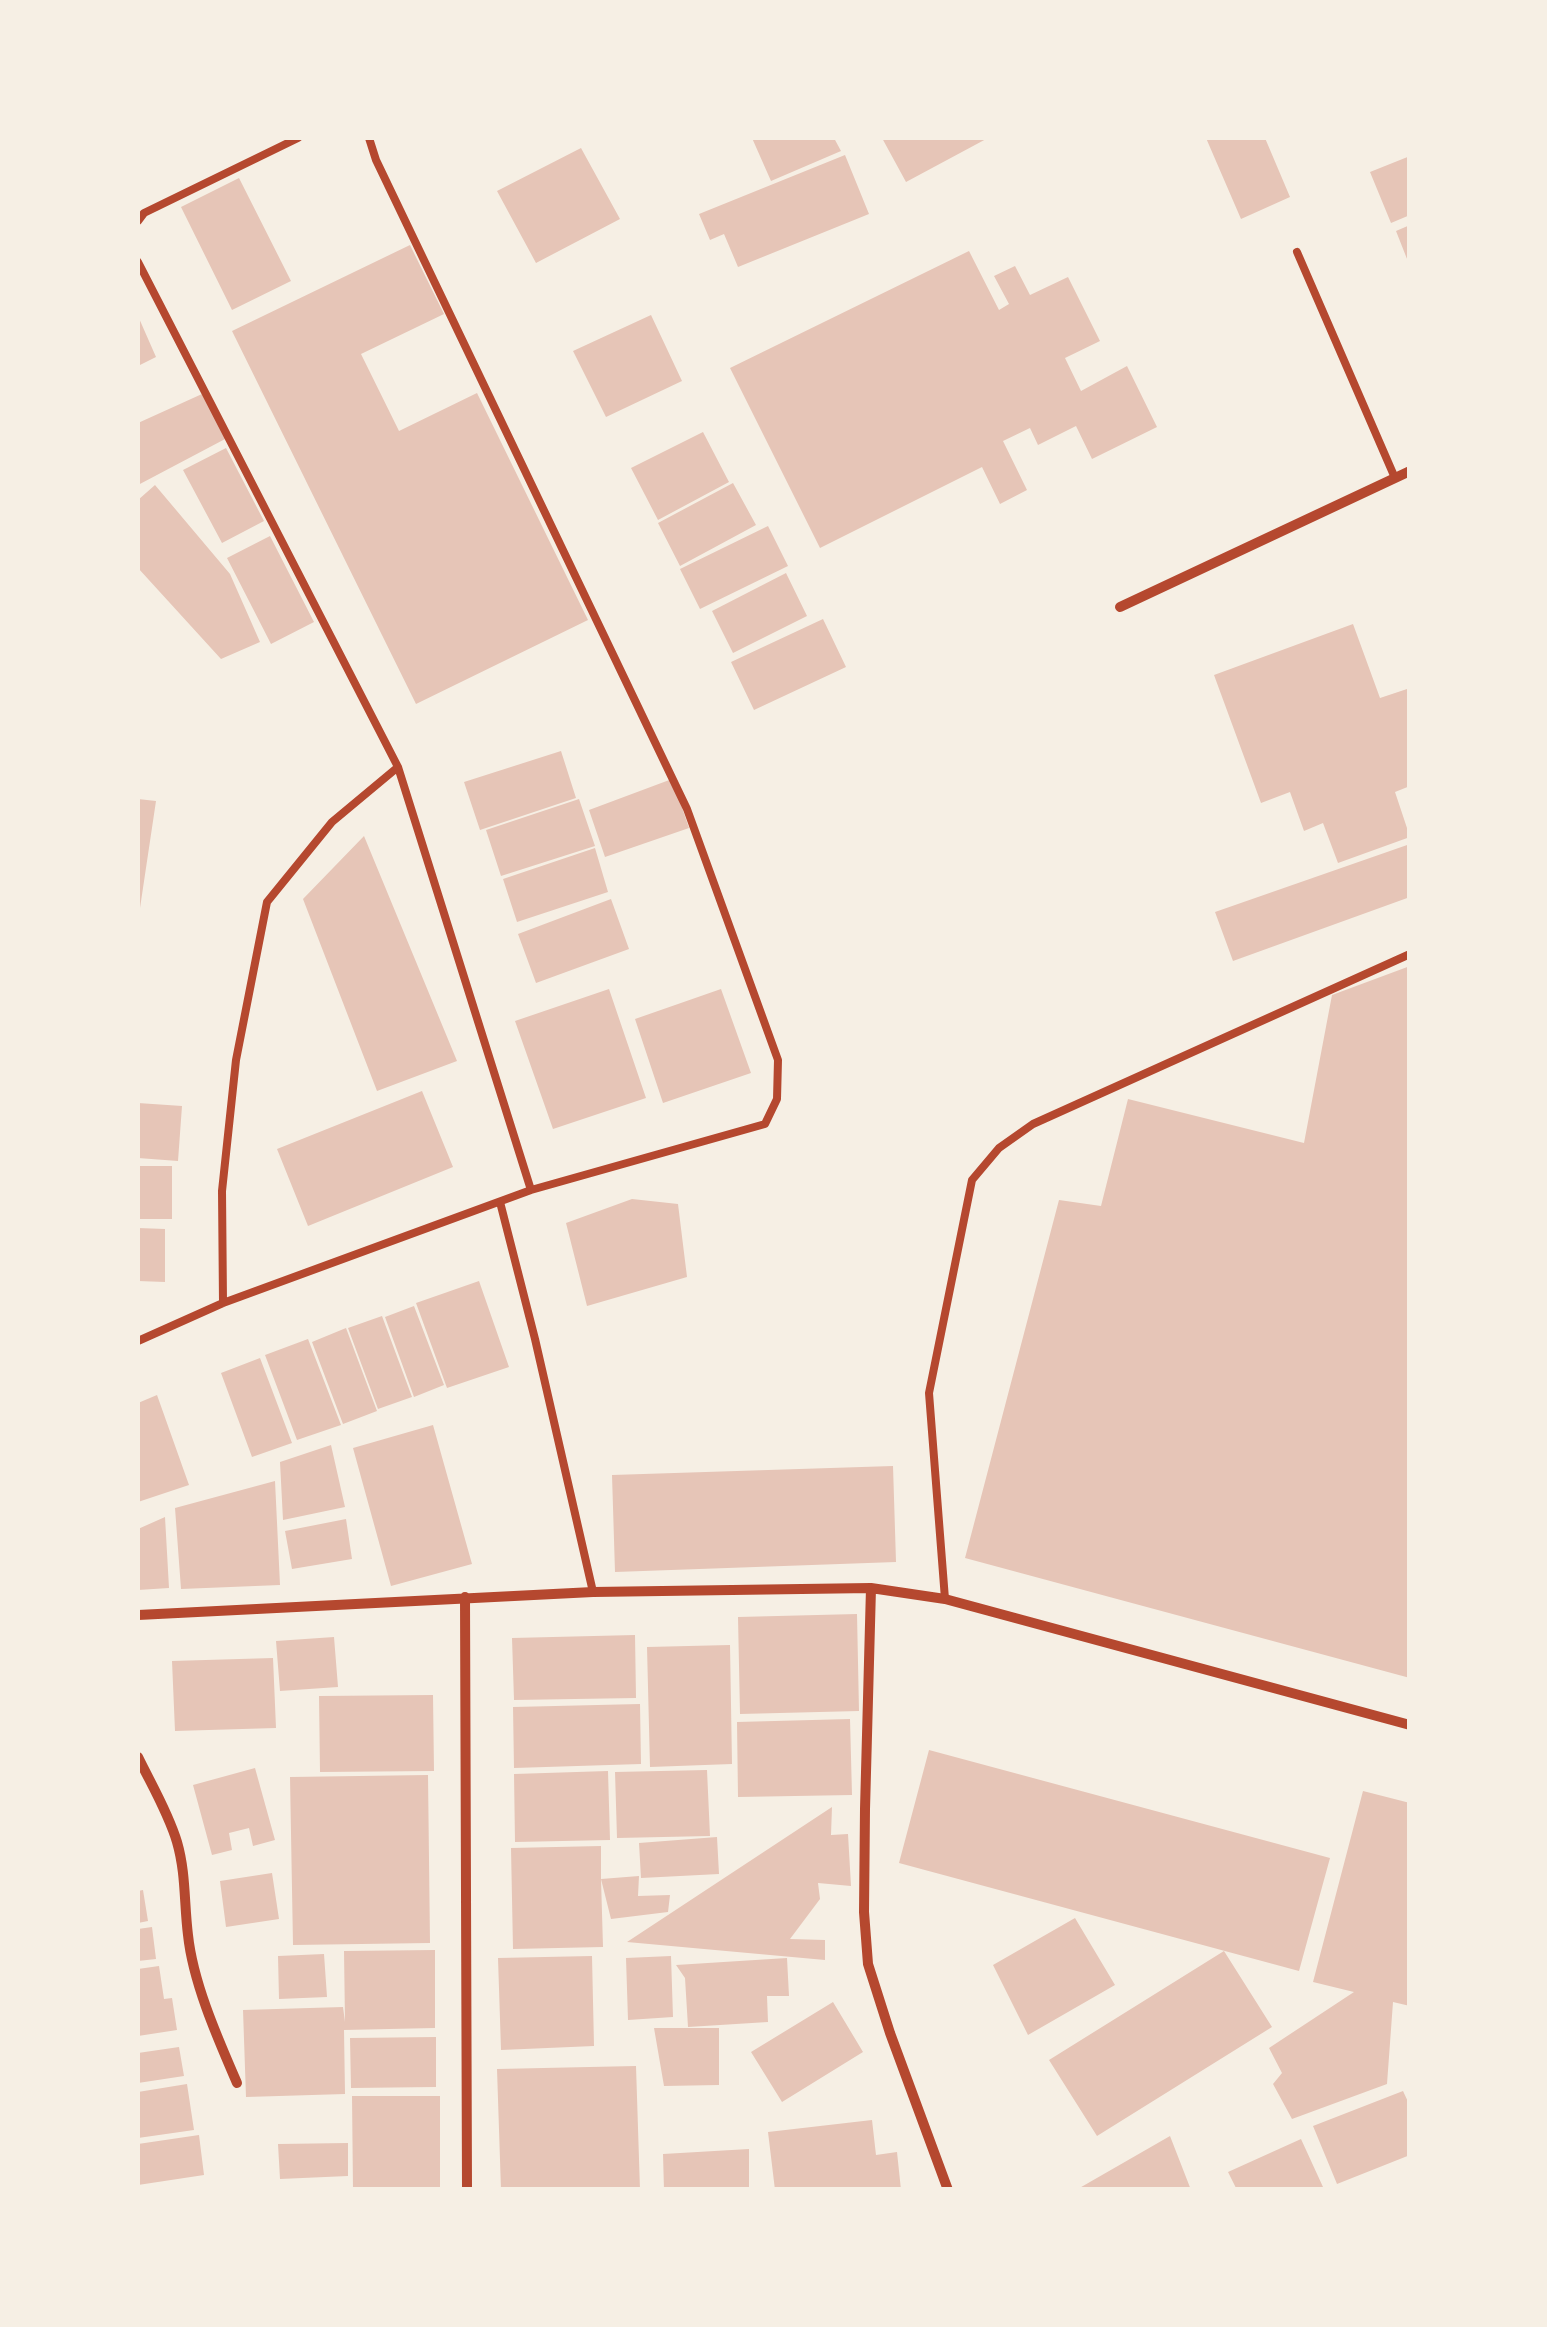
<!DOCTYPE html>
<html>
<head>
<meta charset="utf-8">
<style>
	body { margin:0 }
	#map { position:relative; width:1547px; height:2327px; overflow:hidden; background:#f6efe4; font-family:"Nunito Sans",sans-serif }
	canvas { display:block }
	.frame { position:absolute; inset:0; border:140px solid #f6efe4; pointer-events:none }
</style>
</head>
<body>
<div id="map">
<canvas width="1547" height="2327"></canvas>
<div class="frame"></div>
</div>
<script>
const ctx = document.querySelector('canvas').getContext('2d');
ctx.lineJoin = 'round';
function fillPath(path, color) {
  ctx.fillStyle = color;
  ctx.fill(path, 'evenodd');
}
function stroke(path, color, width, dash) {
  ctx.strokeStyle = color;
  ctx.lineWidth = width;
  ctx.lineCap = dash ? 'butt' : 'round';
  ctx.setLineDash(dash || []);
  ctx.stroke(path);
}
const building = new Path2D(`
	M 752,138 L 834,138 L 841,151 L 771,181 Z
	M 882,138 L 988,138 L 906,182 Z
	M 1206,138 L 1265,138 L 1290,197 L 1241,219 Z
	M 581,148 L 620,219 L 536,263 L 497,191 Z
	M 845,155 L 869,214 L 738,267 L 724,234 L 710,240 L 699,214 Z
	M 1410,156 L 1410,215 L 1391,223 L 1370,172 Z
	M 239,178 L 291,281 L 232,310 L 181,207 Z
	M 1410,225 L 1410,264 L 1409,264 L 1396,231 Z
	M 410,245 L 444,314 L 361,354 L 399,431 L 477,393 L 588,620 L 416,704 L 232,331 Z
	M 969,251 L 999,310 L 1009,304 L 994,276 L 1015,266 L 1030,295 L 1068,277 L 1100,341 L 1065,358 L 1081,391 L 1127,366 L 1157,427 L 1092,459 L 1076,426 L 1038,445 L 1030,428 L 1003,441 L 1027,490 L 1000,504 L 982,467 L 820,548 L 730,368 Z
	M 651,315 L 682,381 L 606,417 L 573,351 Z
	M 138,316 L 156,357 L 138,366 Z
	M 202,394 L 227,438 L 138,485 L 138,423 Z
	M 703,432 L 729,482 L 658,520 L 631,468 Z
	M 226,448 L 264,521 L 222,543 L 183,470 Z
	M 733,483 L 756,525 L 680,566 L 658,523 Z
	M 155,485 L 230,574 L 260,642 L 221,659 L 138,568 L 138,500 Z
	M 768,526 L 788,566 L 700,609 L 680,569 Z
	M 270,536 L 314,622 L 271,644 L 227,558 Z
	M 786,573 L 807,616 L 733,653 L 712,611 Z
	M 823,619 L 846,667 L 754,710 L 731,662 Z
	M 1353,624 L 1380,698 L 1410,688 L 1410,786 L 1395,792 L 1410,837 L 1338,863 L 1323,823 L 1304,831 L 1290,792 L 1261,803 L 1214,675 Z
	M 561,751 L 576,798 L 480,830 L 464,782 Z
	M 672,779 L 689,828 L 605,857 L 589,810 Z
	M 138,799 L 156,801 L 140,908 L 138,908 Z
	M 579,799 L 595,846 L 501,876 L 486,830 Z
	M 364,836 L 457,1061 L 377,1091 L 303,899 Z
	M 1410,844 L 1410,897 L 1233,961 L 1215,912 Z
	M 595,848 L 608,892 L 517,922 L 503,879 Z
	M 611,899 L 629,949 L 536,983 L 518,934 Z
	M 1410,966 L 1410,1678 L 965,1558 L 1059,1200 L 1101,1206 L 1128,1099 L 1304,1143 L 1332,995 Z
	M 609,989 L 646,1098 L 553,1129 L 515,1021 Z
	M 721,989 L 751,1073 L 663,1103 L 635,1019 Z
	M 422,1091 L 453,1167 L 308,1226 L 277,1149 Z
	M 138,1103 L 182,1106 L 178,1161 L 138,1158 Z
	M 138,1166 L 172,1166 L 172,1219 L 138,1219 Z
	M 632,1199 L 678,1204 L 687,1277 L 587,1306 L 566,1223 Z
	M 138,1228 L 165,1229 L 165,1282 L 138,1281 Z
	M 479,1281 L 509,1367 L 447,1388 L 416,1303 Z
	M 414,1306 L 444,1385 L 414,1397 L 385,1317 Z
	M 382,1316 L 412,1397 L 378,1409 L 348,1328 Z
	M 346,1328 L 377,1411 L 343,1424 L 312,1342 Z
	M 308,1339 L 341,1425 L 297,1440 L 265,1355 Z
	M 260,1358 L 292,1443 L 252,1457 L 221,1373 Z
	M 157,1395 L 189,1485 L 138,1502 L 138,1403 Z
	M 433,1425 L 472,1564 L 391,1586 L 353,1448 Z
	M 331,1445 L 345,1507 L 283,1520 L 280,1462 Z
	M 893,1466 L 896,1562 L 615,1572 L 612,1475 Z
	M 275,1481 L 280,1585 L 181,1589 L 175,1508 Z
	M 165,1517 L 169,1588 L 138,1590 L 138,1529 Z
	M 346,1519 L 352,1559 L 292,1569 L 285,1531 Z
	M 857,1614 L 859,1711 L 740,1714 L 738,1617 Z
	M 635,1635 L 636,1698 L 514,1700 L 512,1638 Z
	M 334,1637 L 338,1687 L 280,1691 L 276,1641 Z
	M 730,1645 L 732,1764 L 650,1767 L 647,1647 Z
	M 273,1658 L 276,1728 L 175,1731 L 172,1661 Z
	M 433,1695 L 434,1771 L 320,1772 L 319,1696 Z
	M 640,1704 L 641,1764 L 514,1768 L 513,1707 Z
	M 850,1719 L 852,1795 L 738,1797 L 737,1722 Z
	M 929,1750 L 1330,1858 L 1299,1971 L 899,1863 Z
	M 255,1768 L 275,1840 L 253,1846 L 249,1828 L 229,1833 L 232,1850 L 212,1855 L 193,1785 Z
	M 707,1770 L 710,1836 L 617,1838 L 615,1772 Z
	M 608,1771 L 610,1840 L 515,1842 L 514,1774 Z
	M 428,1775 L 430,1943 L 293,1945 L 290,1777 Z
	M 1363,1791 L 1410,1803 L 1410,2006 L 1393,2002 L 1387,2084 L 1292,2119 L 1273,2084 L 1282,2073 L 1269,2048 L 1354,1992 L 1313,1982 Z
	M 832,1807 L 831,1835 L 848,1834 L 851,1886 L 818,1883 L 820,1899 L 790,1939 L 825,1940 L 825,1960 L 627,1942 Z
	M 717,1837 L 719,1874 L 641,1878 L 639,1843 Z
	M 601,1846 L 601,1879 L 639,1876 L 638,1896 L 670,1895 L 668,1912 L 611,1919 L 601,1879 L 603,1947 L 513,1949 L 511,1848 Z
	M 272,1873 L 279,1919 L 226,1927 L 220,1881 Z
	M 143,1890 L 148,1921 L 138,1923 L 138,1891 Z
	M 1075,1918 L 1115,1985 L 1028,2035 L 993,1965 Z
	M 152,1927 L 156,1959 L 138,1961 L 138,1929 Z
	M 435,1950 L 435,2028 L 344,2030 L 345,2094 L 246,2097 L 243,2010 L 343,2007 L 345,2022 L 344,1951 Z
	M 1224,1951 L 1272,2027 L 1097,2136 L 1049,2060 Z
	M 324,1954 L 327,1997 L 279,1999 L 278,1956 Z
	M 592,1956 L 594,2046 L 501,2050 L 498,1958 Z
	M 671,1956 L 673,2017 L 628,2020 L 626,1958 Z
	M 787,1958 L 789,1996 L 767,1996 L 768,2022 L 688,2027 L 685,1978 L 676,1965 Z
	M 159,1966 L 164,1999 L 172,1998 L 177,2030 L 138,2036 L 138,1969 Z
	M 833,2002 L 863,2052 L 782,2102 L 751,2052 Z
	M 654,2028 L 719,2028 L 719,2085 L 664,2086 Z
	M 436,2037 L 436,2087 L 351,2088 L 350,2038 Z
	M 179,2047 L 184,2076 L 138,2083 L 138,2053 Z
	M 636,2066 L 640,2190 L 501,2190 L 497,2069 Z
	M 187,2084 L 194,2130 L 138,2138 L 138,2092 Z
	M 1403,2091 L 1410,2106 L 1410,2155 L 1337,2184 L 1313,2126 Z
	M 352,2096 L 440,2096 L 440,2190 L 353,2190 Z
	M 872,2120 L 876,2155 L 897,2152 L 901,2190 L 775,2190 L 768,2132 Z
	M 199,2135 L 204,2175 L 138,2185 L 138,2144 Z
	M 1170,2136 L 1191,2190 L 1076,2190 Z
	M 1301,2139 L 1323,2187 L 1237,2190 L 1228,2172 Z
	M 348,2143 L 348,2176 L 280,2179 L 278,2144 Z
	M 749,2149 L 749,2190 L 664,2190 L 663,2154 Z`);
const service = new Path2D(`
	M 138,221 L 144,213 L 298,138
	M 1297,252 L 1395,478
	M 138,262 L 398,767 L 531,1190
	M 500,1202 L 535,1339 L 593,1592
	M 223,1303 L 222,1191 L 236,1060 L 267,902 L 332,822 L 398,767
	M 138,1341 L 223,1303 L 531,1190 L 765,1124 L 777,1099 L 778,1060 L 687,809 L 376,160 L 369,138
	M 945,1599 L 929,1393 L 972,1180 L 999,1148 L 1033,1124 L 1410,954`);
const minor = new Path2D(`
	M 1120,607 L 1410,471
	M 871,1588 L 865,1809 L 864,1912 L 868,1964 L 890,2033 L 948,2190
	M 465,1597 L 467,2190
	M 138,1615 L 593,1592 L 871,1588 L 945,1599 L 1410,1725
	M 138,1757 C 151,1784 168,1812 177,1842 C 186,1873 184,1903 188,1935 C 193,1983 218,2039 237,2083`);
fillPath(building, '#e6c5b7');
stroke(service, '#b5482f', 8);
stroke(minor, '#b5482f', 10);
</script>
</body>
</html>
